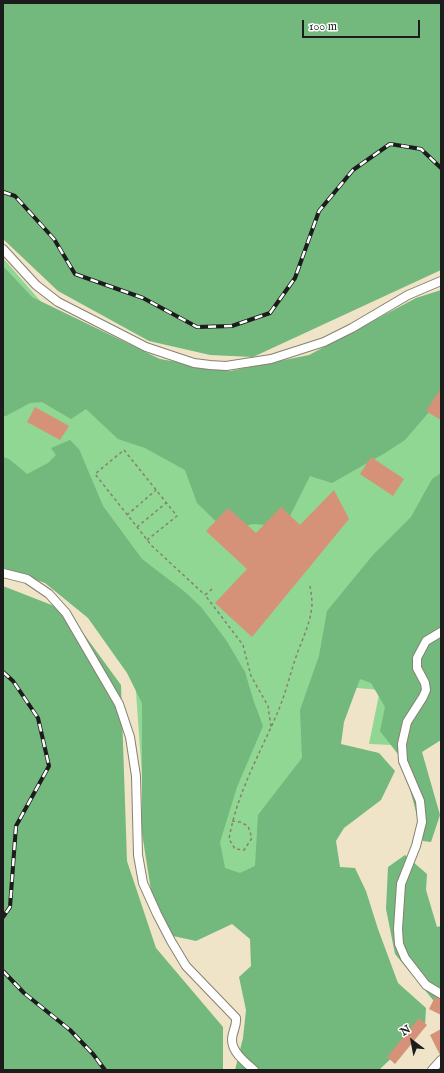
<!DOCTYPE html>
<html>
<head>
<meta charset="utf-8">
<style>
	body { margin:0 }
	#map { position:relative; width:444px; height:1073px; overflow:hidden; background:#efe4c7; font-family:"IM FELL English",serif }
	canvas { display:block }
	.frame { position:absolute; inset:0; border:4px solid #1c1c1c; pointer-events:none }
	.north { position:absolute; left:392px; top:1021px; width:40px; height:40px; -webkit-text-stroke:3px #fff; paint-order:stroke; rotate:328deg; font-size:11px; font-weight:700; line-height:16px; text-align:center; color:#1c1c1c }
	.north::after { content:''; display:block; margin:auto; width:14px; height:18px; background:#1c1c1c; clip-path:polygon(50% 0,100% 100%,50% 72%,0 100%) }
	.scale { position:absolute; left:302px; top:20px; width:118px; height:18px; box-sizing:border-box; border:2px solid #1c1c1c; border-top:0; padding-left:5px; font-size:12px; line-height:14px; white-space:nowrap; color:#1c1c1c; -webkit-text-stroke:3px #fff; paint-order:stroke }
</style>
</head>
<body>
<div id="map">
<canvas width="444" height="1073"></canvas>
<div class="frame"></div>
<div class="north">N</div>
<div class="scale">100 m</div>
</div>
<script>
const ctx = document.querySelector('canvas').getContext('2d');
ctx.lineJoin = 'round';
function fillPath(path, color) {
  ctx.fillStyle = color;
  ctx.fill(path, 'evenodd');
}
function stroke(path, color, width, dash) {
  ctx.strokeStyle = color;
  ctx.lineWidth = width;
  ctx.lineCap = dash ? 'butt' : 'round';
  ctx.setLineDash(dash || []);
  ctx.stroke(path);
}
const green = new Path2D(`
	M 3,258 L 49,311 L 168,368 L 233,375 L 304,365 L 441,293 L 441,625 L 393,745 L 369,744 L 380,690 L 346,687 L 272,880 L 148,860 L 135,678 L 77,596 L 3,561 Z`);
const forest = new Path2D(`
	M 3,3 L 441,3 L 441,270 L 253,357 L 210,355 L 149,341 L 58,291 L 3,239 Z
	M 3,266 L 32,297 L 160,359 L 230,371 L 309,355 L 416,298 L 441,290 L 441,398 L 405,440 L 385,453 L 332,483 L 310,476 L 285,526 L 253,524 L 225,530 L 197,503 L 185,470 L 145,448 L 118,439 L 86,409 L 71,419 L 42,402 L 30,403 L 6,416 L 3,416 Z
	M 70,440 L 79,449 L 103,506 L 142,559 L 185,592 L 201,607 L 226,640 L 245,672 L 254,702 L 263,726 L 237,787 L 220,842 L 225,868 L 240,873 L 255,866 L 258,815 L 302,758 L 300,710 L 319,656 L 327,611 L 373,555 L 411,517 L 432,479 L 441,473 L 441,740 L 422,752 L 440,815 L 431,842 L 423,841 L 414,804 L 401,758 L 380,731 L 385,707 L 371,683 L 360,679 L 344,722 L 341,744 L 379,753 L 395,771 L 381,800 L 344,828 L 336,841 L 340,867 L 355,868 L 366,891 L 378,929 L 398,983 L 426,1008 L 425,1026 L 379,1070 L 235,1070 L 243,1038 L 246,1010 L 239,977 L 251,966 L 250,939 L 232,924 L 196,941 L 173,936 L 158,919 L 152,897 L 142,833 L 142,703 L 127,673 L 88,618 L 45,583 L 3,568 L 3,457 L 9,459 L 27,474 L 48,463 L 56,455 L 51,448 Z
	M 3,586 L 67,611 L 121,685 L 127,861 L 156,948 L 223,1027 L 223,1070 L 3,1070 Z
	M 405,855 L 427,874 L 426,890 L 437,927 L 441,926 L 441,1006 L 438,1006 L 395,954 L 386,909 L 388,867 Z`);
const building = new Path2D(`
	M 441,388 L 441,420 L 426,411 Z
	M 35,407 L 69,426 L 60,440 L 27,422 Z
	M 371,457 L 404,479 L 393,496 L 360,474 Z
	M 334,490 L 349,519 L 252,637 L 215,603 L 247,569 L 206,531 L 228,508 L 256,533 L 281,507 L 300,525 Z
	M 435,997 L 441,999 L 441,1015 L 429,1009 Z
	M 419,1018 L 427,1025 L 395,1064 L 387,1057 Z
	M 441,1029 L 441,1055 L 440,1055 L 430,1035 Z`);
const path = new Path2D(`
	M 127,515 L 156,490
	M 137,527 L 166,503
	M 147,540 L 177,516 L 124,450 L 95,474 L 152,546 L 205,595
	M 212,589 L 205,595 L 243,645 L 251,676 L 268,706 L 271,727
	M 232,821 L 240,822 L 248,826 L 252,838 L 244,850 L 235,849 L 229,839 C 237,792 261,752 279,709 C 286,692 290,674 296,657 C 302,639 311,623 312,604 C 312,598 311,592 310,586`);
const street = new Path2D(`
	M 3,249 L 36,285 L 58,302 L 146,347 L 194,363 L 210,365 L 226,366 L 271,359 L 324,342 L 352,328 L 408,295 L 441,281
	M 3,573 L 27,579 L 49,594 L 66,613 L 119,704 L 130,737 L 136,776 L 138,855 L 143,883 L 157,914 L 171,941 L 186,966 L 236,1018 C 237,1026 232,1032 232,1040 C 232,1052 245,1062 254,1070
	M 441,632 L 426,641 L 417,658 L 417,668 L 425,683 L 426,690 L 423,697 L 407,722 L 402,744 L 403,761 L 420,801 L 422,822 L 416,846 L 401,884 L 398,929 L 399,944 L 405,958 L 426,985 L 441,994
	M 432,1070 L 441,1060`);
const rail = new Path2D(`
	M 3,192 L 15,196 L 54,239 L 75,274 L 143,298 L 197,327 L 232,326 L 270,313 L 295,278 L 319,211 L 353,170 L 390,144 L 421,149 L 441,168
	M 3,672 L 13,681 L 38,718 L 49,766 L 16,826 L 10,907 L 3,917
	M 3,971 L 24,993 L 70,1030 L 93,1054 L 105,1070`);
fillPath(green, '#8fd792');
fillPath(forest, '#73b87c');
fillPath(building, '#d69278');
stroke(street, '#868072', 10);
stroke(path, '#868072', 1.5, [3, 3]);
stroke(street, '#fff', 8);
stroke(rail, '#1c1c1c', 4);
stroke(rail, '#fff', 2.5, [8]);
</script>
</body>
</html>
